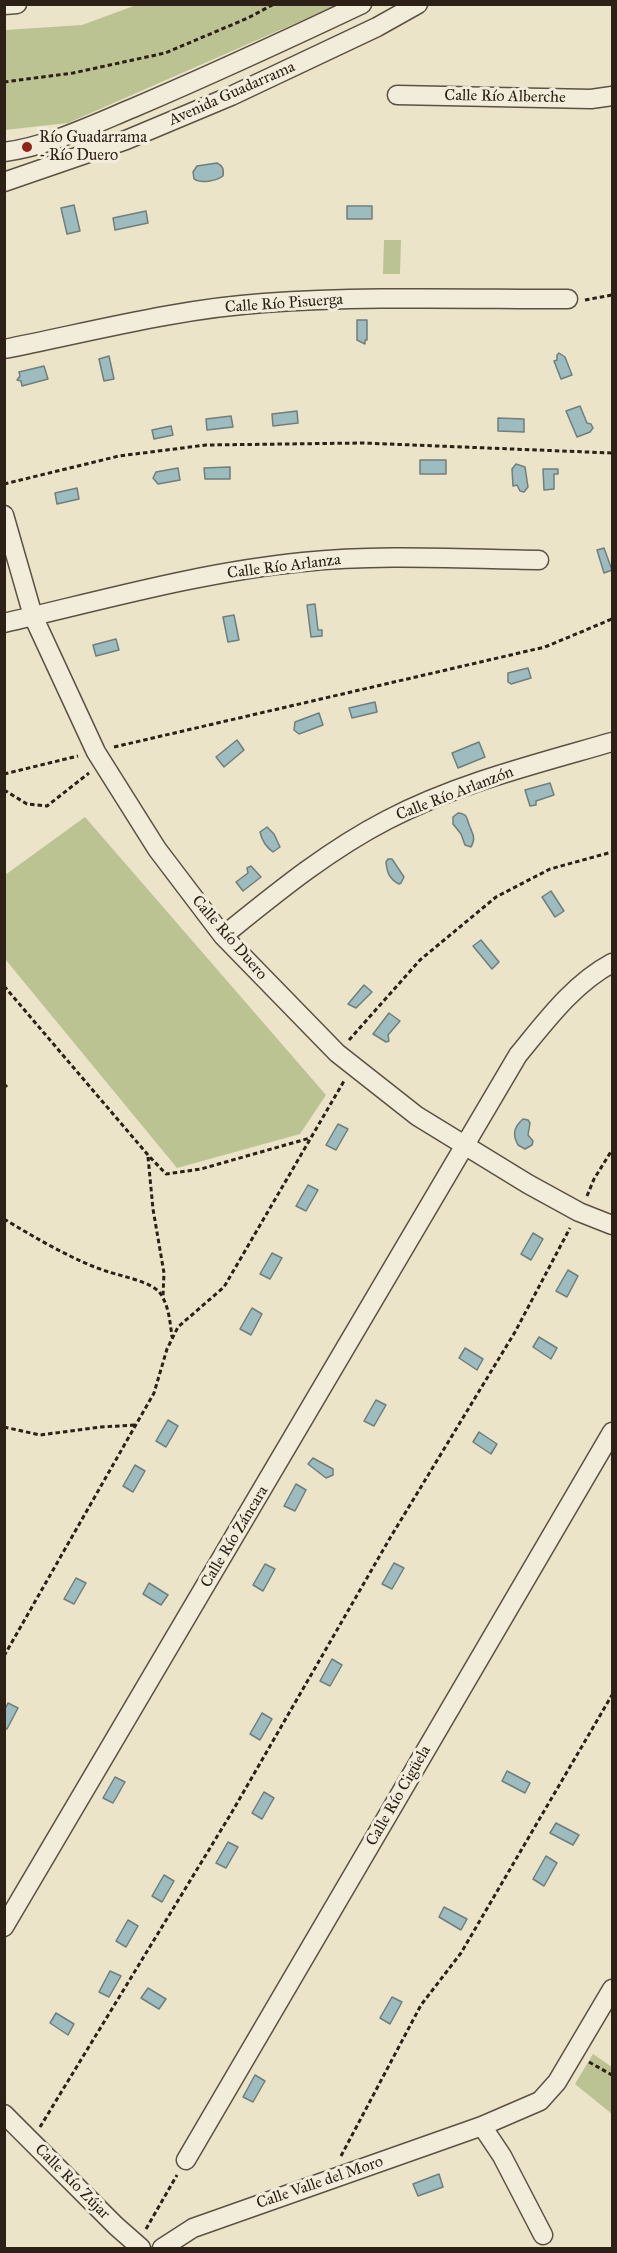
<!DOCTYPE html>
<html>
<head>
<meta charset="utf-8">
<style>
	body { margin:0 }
	#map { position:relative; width:617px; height:2253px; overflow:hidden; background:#ebe4c8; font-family:"IM FELL Great Primer",serif }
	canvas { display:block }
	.frame { position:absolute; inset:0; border:6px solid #2d2017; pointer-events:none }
</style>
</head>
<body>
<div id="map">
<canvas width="617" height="2253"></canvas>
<div class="frame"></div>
</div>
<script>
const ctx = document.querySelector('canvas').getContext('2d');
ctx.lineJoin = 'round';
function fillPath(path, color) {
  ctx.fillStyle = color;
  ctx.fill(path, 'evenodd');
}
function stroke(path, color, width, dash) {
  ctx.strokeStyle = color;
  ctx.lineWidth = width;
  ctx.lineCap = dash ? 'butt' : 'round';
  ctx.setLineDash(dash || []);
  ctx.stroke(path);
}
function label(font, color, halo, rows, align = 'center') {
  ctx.font = font + ' "IM FELL Great Primer",serif';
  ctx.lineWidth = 6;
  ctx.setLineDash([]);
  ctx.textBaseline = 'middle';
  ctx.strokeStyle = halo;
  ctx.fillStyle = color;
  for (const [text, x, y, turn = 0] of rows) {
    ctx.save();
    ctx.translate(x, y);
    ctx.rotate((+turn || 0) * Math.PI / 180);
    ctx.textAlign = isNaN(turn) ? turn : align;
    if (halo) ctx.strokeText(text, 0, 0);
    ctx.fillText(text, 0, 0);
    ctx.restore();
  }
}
const green = new Path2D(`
	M 139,4 L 337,4 L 337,5 L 68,123 L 5,130 L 5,30 L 82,25 Z
	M 384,240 L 401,240 L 400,274 L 383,274 Z
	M 85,817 L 326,1095 L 300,1134 L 177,1168 L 5,959 L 5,875 Z
	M 593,2054 L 612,2067 L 612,2114 L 575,2084 Z`);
const water = new Path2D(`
	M 217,163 C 223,166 224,169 223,176 C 216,181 201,184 194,179 L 193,172 L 197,166 Z
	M 74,205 L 80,231 L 67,234 L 61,208 Z
	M 347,206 L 372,206 L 372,219 L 347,219 Z
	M 146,211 L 148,223 L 115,230 L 113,218 Z
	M 357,320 L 367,320 L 367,340 L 365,340 L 365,344 L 357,340 Z
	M 559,353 L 565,357 L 572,375 L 561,379 L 554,361 L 557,360 L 557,355 Z
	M 109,356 L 114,379 L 104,381 L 99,359 Z
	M 44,366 L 48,379 L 22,386 L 21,381 L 17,380 L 20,376 L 19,372 Z
	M 580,406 L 587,423 L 591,424 L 593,428 L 590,432 L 577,437 L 566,411 Z
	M 297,411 L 298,423 L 273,426 L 272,414 Z
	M 231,416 L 233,427 L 207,430 L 206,419 Z
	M 498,418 L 524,419 L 524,432 L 498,431 Z
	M 171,426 L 173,435 L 154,439 L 152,430 Z
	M 420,460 L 446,460 L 446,474 L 420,474 Z
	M 516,464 L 525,467 L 528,487 L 524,492 L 520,491 L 517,485 L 513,486 L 512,469 Z
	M 230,467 L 230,479 L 205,479 L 204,468 Z
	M 178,468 L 180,480 L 158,484 L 153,478 L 156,472 Z
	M 543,469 L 558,469 L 558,474 L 554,474 L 554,489 L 544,490 Z
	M 77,488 L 79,499 L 57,504 L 55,493 Z
	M 604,548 L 612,570 L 604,573 L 597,550 Z
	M 315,604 L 318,630 L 322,630 L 322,636 L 311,637 L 307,605 Z
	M 234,615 L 239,640 L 228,642 L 223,617 Z
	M 116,639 L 119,650 L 96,656 L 93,645 Z
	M 528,668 L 531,678 L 511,684 L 508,682 L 508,673 Z
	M 375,702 L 377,712 L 352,718 L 349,708 Z
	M 319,713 L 323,725 L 299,734 L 294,730 L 295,722 Z
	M 237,740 L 244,750 L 224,767 L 216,757 Z
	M 479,742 L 485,757 L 458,768 L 452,753 Z
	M 550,783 L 554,795 L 536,801 L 536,805 L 530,806 L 525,790 Z
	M 458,813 C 469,814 466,819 470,827 C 473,835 476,838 471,847 L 465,845 L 461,834 L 453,824 L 453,817 Z
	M 267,827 L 274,834 L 280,847 L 273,852 C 266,847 262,841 260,832 Z
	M 388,859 L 392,859 L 404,877 L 401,883 L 399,884 C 389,879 387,872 386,862 Z
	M 251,866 L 261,877 L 243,891 L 236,882 L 248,873 L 247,868 Z
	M 551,891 L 564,911 L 555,917 L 542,897 Z
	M 481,940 L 499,962 L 492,969 L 473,946 Z
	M 364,985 L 372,992 L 356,1008 L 348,1004 Z
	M 389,1013 L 400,1021 L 388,1035 L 389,1041 L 386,1042 L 373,1034 Z
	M 523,1119 L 528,1120 L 530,1123 L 528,1135 L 533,1141 L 532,1145 L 525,1149 L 518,1145 C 512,1134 514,1127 523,1119 Z
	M 338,1124 L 348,1129 L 336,1150 L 326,1145 Z
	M 308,1185 L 318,1190 L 306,1211 L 296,1206 Z
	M 533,1233 L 543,1239 L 531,1260 L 521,1254 Z
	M 272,1253 L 282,1258 L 270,1279 L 260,1274 Z
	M 568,1270 L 578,1276 L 567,1297 L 556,1291 Z
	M 252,1308 L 262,1314 L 251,1335 L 240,1329 Z
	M 539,1337 L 557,1348 L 551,1359 L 533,1347 Z
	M 465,1348 L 483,1359 L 477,1370 L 459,1358 Z
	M 376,1400 L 386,1405 L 374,1426 L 364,1421 Z
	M 168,1420 L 178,1426 L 166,1447 L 156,1441 Z
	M 479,1432 L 497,1444 L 491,1454 L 473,1442 Z
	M 313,1458 L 333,1469 L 333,1475 L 326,1478 L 308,1464 Z
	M 135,1465 L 145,1471 L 133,1492 L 123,1486 Z
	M 296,1484 L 306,1490 L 295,1511 L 284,1506 Z
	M 394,1563 L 404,1568 L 392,1589 L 382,1584 Z
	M 265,1564 L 275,1569 L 263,1591 L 253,1585 Z
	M 76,1578 L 86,1583 L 74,1604 L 64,1599 Z
	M 149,1583 L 168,1595 L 161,1605 L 143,1594 Z
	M 332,1659 L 342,1665 L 330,1686 L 320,1681 Z
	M 8,1703 L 18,1708 L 7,1729 L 5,1728 L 5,1709 Z
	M 262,1713 L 272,1719 L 260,1740 L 250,1734 Z
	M 507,1771 L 530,1783 L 525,1793 L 502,1781 Z
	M 115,1777 L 125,1782 L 113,1803 L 103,1798 Z
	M 264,1792 L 274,1798 L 262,1819 L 252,1813 Z
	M 556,1823 L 579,1835 L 573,1845 L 550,1833 Z
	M 228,1842 L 238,1847 L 226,1868 L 216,1863 Z
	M 546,1856 L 557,1863 L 544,1886 L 533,1879 Z
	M 164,1875 L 174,1881 L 162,1902 L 152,1896 Z
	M 444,1907 L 467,1919 L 461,1930 L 439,1917 Z
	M 128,1920 L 138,1926 L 126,1947 L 116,1941 Z
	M 110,1971 L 121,1976 L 109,1997 L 99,1992 Z
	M 148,1988 L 166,1999 L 159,2009 L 141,1998 Z
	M 392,1997 L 402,2002 L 390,2024 L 380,2018 Z
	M 56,2013 L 74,2024 L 68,2035 L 50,2023 Z
	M 255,2075 L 265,2081 L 253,2102 L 243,2097 Z
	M 439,2174 L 443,2187 L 418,2196 L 413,2184 Z`);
const path = new Path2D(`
	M 4,82 L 73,73 L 165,53 L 248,18 L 274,4
	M 585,300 L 612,295
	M 4,484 L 119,456 L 206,445 L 363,443 L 612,453
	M 114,747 L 545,647 L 612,619
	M 4,774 L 78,756
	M 4,790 L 27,804 L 47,806 L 89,773
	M 4,986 L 148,1155 L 166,1174 L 201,1169 L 310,1138
	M 349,1040 L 420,960 L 496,897 L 550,869 L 612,852
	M 4,1084 L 7,1087
	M 148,1157 L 153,1209 L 164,1273 L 163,1296
	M 587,1196 L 594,1179 L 612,1150
	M 4,1219 C 34,1237 76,1262 109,1272 C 121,1276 152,1282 160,1293 C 169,1306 170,1322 172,1337
	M 4,1427 L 40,1435 L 101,1427 L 136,1425
	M 4,1656 L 154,1393 L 167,1349 L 178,1327 L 224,1287 L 344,1081
	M 589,2062 L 612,2075
	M 40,2127 L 232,1812 L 390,1538 L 515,1332 L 570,1228
	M 341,2156 L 421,2005 L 461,1953 L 612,1695
	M 146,2229 L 177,2175`);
const minor = new Path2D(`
	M 4,5 L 17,4
	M 397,95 L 591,99 L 612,96
	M 4,152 C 49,146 92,125 133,108 C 210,75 286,40 362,4
	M 4,182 L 126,140 L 231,96 L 377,27 L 418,4
	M 4,349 C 90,332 176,309 264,303 C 365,296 467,299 568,299
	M 4,515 L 33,616 L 96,752 L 157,849 L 223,936 L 337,1053 L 417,1116 L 528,1184 L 579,1212 L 612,1225
	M 4,623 C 103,600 202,572 303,562 C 381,554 460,559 539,560
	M 223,936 C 275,894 327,851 387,820 C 458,783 536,764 612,742
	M 4,1927 L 518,1055 C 546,1021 573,984 612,963
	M 4,2114 L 116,2226 L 141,2248
	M 482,2126 L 502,2156 L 543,2235
	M 186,2160 L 612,1432
	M 162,2248 L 193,2228 L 482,2126 L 540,2101 L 557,2082 L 612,1989`);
const markers = [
	[27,147,6,"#8f2418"]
];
const streetNames = [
	["Avenida Guadarrama",232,94,-24],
	["Calle Río Alberche",505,97,1],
	["Calle Río Pisuerga",284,304,-4],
	["Calle Río Arlanza",284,567,-7],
	["Calle Río Arlanzón",455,794,-21],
	["Calle Río Duero",229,938,49],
	["Calle Río Záncara",235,1537,-59],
	["Calle Río Cigüela",399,1796,-60],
	["Calle Río Zújar",72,2182,45],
	["Calle Valle del Moro",320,2183,-19]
];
const poiNames = [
	["Río Guadarrama",39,138],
	["- Río Duero",39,156]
];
fillPath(green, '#bcc393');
fillPath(water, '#9cbcbf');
stroke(water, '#707e7c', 1.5);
stroke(minor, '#5c5143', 21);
stroke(path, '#2d2017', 3, [4.5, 3]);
stroke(minor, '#f2eddb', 18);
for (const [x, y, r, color] of markers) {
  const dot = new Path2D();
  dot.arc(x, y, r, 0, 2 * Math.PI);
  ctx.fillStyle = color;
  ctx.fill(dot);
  stroke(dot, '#f2eddb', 2);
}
label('16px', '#2d2017', '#f2eddb', streetNames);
label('16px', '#2d2017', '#f2eddb', poiNames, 'left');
</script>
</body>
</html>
